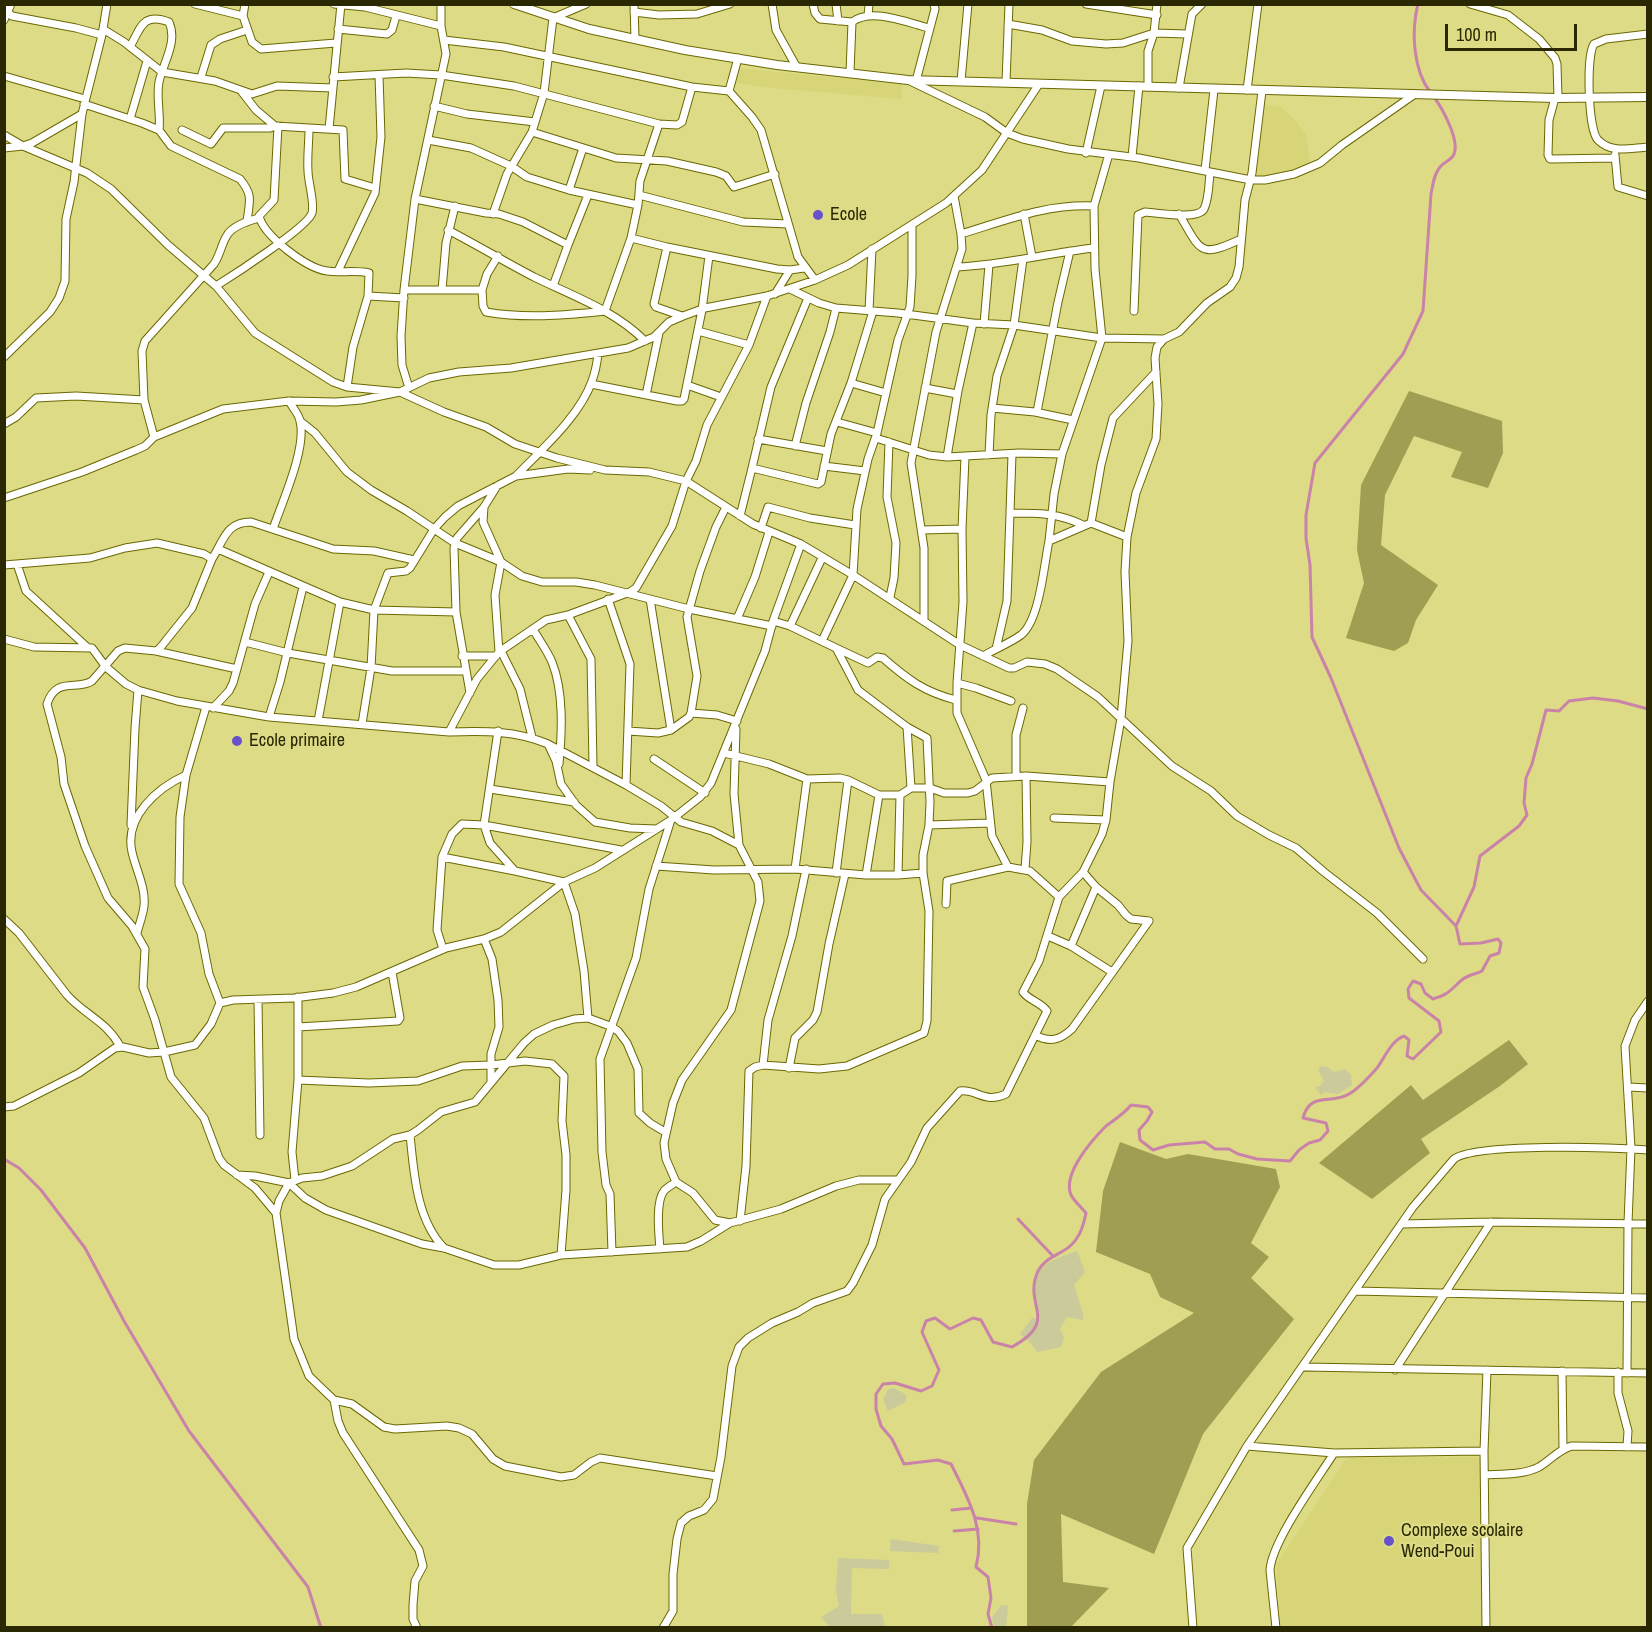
<!DOCTYPE html>
<html>
<head>
<meta charset="utf-8">
<style>
	body { margin:0 }
	#map { position:relative; width:1652px; height:1632px; overflow:hidden; background:#dddb86; font-family:"Archivo Narrow",sans-serif }
	canvas { display:block }
	.frame { position:absolute; inset:0; border:6px solid #292803; pointer-events:none }
	.scale { position:absolute; left:1445px; top:24px; width:132px; height:27px; box-sizing:border-box; border:3px solid #292803; border-top:0; padding-left:8px; font-size:18px; line-height:21px; white-space:nowrap; color:#292803; -webkit-text-stroke:4px #dddb86; paint-order:stroke }
</style>
</head>
<body>
<div id="map">
<canvas width="1652" height="1632"></canvas>
<div class="frame"></div>
<div class="scale">100 m</div>
</div>
<script>
const ctx = document.querySelector('canvas').getContext('2d');
ctx.lineJoin = 'round';
function fillPath(path, color) {
  ctx.fillStyle = color;
  ctx.fill(path, 'evenodd');
}
function stroke(path, color, width, dash) {
  ctx.strokeStyle = color;
  ctx.lineWidth = width;
  ctx.lineCap = dash ? 'butt' : 'round';
  ctx.setLineDash(dash || []);
  ctx.stroke(path);
}
function label(font, color, halo, rows, align = 'center') {
  ctx.font = font + ' "Archivo Narrow",sans-serif';
  ctx.lineWidth = 4.5;
  ctx.setLineDash([]);
  ctx.textBaseline = 'middle';
  ctx.strokeStyle = halo;
  ctx.fillStyle = color;
  for (const [text, x, y, turn = 0] of rows) {
    ctx.save();
    ctx.translate(x, y);
    ctx.rotate((+turn || 0) * Math.PI / 180);
    ctx.textAlign = isNaN(turn) ? turn : align;
    if (halo) ctx.strokeText(text, 0, 0);
    ctx.fillText(text, 0, 0);
    ctx.restore();
  }
}
const built = new Path2D(`
	M 735,68 L 903,84 L 901,99 L 762,87 L 731,82 Z
	M 1260,104 L 1281,107 L 1293,118 L 1306,134 L 1311,170 L 1254,179 Z
	M 1477,1457 L 1481,1462 L 1482,1627 L 1281,1627 L 1276,1565 L 1344,1462 L 1350,1458 Z`);
const green = new Path2D(`
	M 1321,1066 L 1327,1067 L 1334,1072 L 1345,1069 L 1351,1075 L 1352,1085 L 1338,1094 L 1325,1092 L 1321,1095 L 1315,1087 L 1320,1086 L 1324,1081 L 1318,1069 Z
	M 1077,1251 L 1085,1272 L 1074,1285 L 1083,1314 L 1083,1320 L 1067,1317 L 1060,1329 L 1064,1338 L 1061,1347 L 1037,1352 L 1029,1341 L 1020,1334 L 1032,1318 L 1038,1319 C 1032,1274 1031,1266 1077,1251 Z
	M 894,1388 L 905,1394 L 907,1398 L 904,1403 L 888,1411 L 883,1399 L 888,1389 Z
	M 891,1539 L 939,1546 L 938,1553 L 890,1551 Z
	M 838,1558 L 889,1560 L 889,1569 L 852,1568 L 851,1614 L 882,1614 L 885,1627 L 830,1627 L 821,1617 L 839,1606 L 836,1590 Z
	M 1001,1605 L 1008,1606 L 1006,1627 L 994,1627 L 992,1617 Z`);
const forest = new Path2D(`
	M 1409,391 L 1502,421 L 1503,453 L 1488,488 L 1451,477 L 1462,452 L 1414,436 L 1385,495 L 1381,545 L 1438,585 L 1416,620 L 1408,643 L 1394,651 L 1346,638 L 1364,583 L 1357,550 L 1361,485 Z
	M 1509,1040 L 1528,1064 L 1500,1086 L 1421,1139 L 1430,1153 L 1372,1199 L 1319,1163 L 1411,1085 L 1423,1100 Z
	M 1120,1142 L 1166,1159 L 1188,1154 L 1276,1169 L 1280,1187 L 1251,1243 L 1269,1257 L 1251,1278 L 1294,1319 L 1203,1434 L 1154,1554 L 1061,1514 L 1063,1582 L 1109,1588 L 1071,1627 L 1027,1627 L 1027,1504 L 1034,1460 L 1101,1372 L 1194,1313 L 1160,1297 L 1150,1274 L 1096,1252 L 1103,1191 Z`);
const stream = new Path2D(`
	M 1418,4 C 1411,31 1413,69 1430,92
	M 1434,97 C 1442,108 1460,140 1454,154 C 1452,160 1444,162 1440,167 C 1434,174 1433,184 1431,194 L 1423,311 L 1403,354 L 1315,463 L 1306,515 L 1306,538 L 1310,565 L 1312,637 L 1331,678 L 1399,848 L 1421,890 L 1456,926
	M 4,1159 L 19,1168 L 41,1190 L 85,1248 L 124,1321 L 189,1431 L 308,1587 L 321,1628
	M 1018,1219 L 1052,1255
	M 952,1510 L 971,1508
	M 977,1518 L 1016,1524
	M 954,1531 L 978,1529
	M 992,1628 L 988,1614 L 991,1598 L 988,1577 L 976,1567 C 986,1529 968,1498 951,1464 L 938,1460 L 904,1464 L 892,1439 L 881,1426 L 876,1409 L 876,1394 L 883,1384 L 895,1383 L 921,1391 L 932,1386 L 939,1370 L 922,1332 L 926,1321 L 935,1318 L 950,1329 L 973,1318 L 981,1320 L 993,1342 L 1012,1347 C 1061,1320 1022,1306 1038,1271 C 1044,1260 1053,1257 1063,1251 C 1078,1243 1083,1228 1086,1213 C 1081,1207 1074,1201 1071,1195 C 1062,1174 1092,1140 1106,1126 C 1115,1119 1124,1114 1131,1105 L 1148,1107 L 1152,1112 L 1147,1121 L 1139,1130 L 1140,1140 L 1153,1150 L 1169,1145 L 1205,1142 L 1215,1149 L 1229,1149 L 1238,1154 L 1257,1159 L 1290,1161 L 1299,1150 L 1309,1143 L 1320,1140 L 1328,1131 L 1326,1123 L 1303,1118 C 1310,1091 1331,1105 1349,1094 C 1358,1089 1370,1076 1377,1068 C 1385,1057 1391,1041 1404,1036 L 1409,1040 L 1407,1056 L 1413,1059 L 1441,1032 L 1439,1021 L 1409,998 L 1408,989 L 1413,981 L 1421,984 L 1425,993 L 1433,999 C 1450,994 1451,989 1463,979 C 1468,975 1476,974 1482,971 L 1490,956 L 1499,953 L 1501,943 L 1498,939 L 1481,943 L 1460,944 L 1456,926 L 1474,887 L 1480,856 L 1519,826 L 1527,815 L 1524,803 L 1526,778 L 1532,764 L 1546,710 L 1559,711 L 1569,701 L 1593,698 L 1618,701 L 1648,709`);
const minor = new Path2D(`
	M 195,4 L 243,16 L 245,4
	M 334,4 L 365,7 L 441,26
	M 634,4 L 635,39
	M 772,4 L 776,30 L 796,66
	M 813,4 L 815,13 L 820,19 L 852,22 L 850,72
	M 836,4 L 838,21
	M 1086,4 L 1157,15
	M 1157,4 L 1154,33 L 1187,34
	M 1470,4 L 1508,15 L 1539,39 L 1555,58 L 1557,64 L 1558,98
	M 4,9 L 12,16 L 76,28 L 102,35
	M 634,12 L 659,15 L 697,14 L 730,4
	M 243,16 L 252,42 L 261,49 L 336,43
	M 868,16 L 869,4
	M 4,20 L 11,4
	M 852,22 C 872,7 908,23 929,28
	M 1008,24 L 1042,30 L 1072,41 L 1106,44 L 1123,43 L 1154,33 L 1148,51 L 1148,87
	M 103,29 L 124,42 L 162,72 L 215,81 L 252,94 L 277,86 L 333,88
	M 338,29 L 387,34 L 392,30 L 396,16
	M 1648,34 L 1606,39 L 1594,44 C 1586,56 1588,130 1598,140 C 1612,154 1630,148 1648,147
	M 444,40 L 504,47 L 692,87 L 729,91 L 738,58
	M 4,76 L 85,99
	M 201,77 L 211,45 L 220,39 L 247,30
	M 333,77 L 406,73 L 441,75 L 514,86 L 659,124
	M 910,81 L 985,117 L 1007,133 L 1023,139 L 1068,149 L 1139,158 L 1251,180 L 1265,180 L 1294,174 L 1320,163 L 1342,145 L 1415,94
	M 916,81 L 935,9 L 934,4
	M 961,81 L 968,4
	M 1006,82 L 1009,4
	M 1179,88 L 1192,14 L 1202,4
	M 1247,90 L 1258,4
	M 729,91 L 752,117 L 761,130 L 798,257 L 815,280
	M 242,92 L 256,110 L 275,126 L 343,130 L 345,179 L 375,188
	M 1555,98 L 1549,120 L 1548,155 L 1550,159 L 1615,158
	M 84,104 L 142,123 L 159,130 C 161,115 156,98 159,82 C 163,63 178,42 169,22 C 143,12 141,27 130,47
	M 434,106 L 467,114 L 535,122
	M 130,119 L 147,61
	M 278,126 L 274,200 L 259,216 C 264,236 306,268 327,271 C 341,273 356,270 369,273 L 368,296 L 353,347 L 347,387
	M 329,129 L 341,4
	M 159,130 L 171,146 L 240,179 C 254,196 249,202 247,222
	M 182,130 L 211,144 L 223,128 L 270,128 L 275,126
	M 532,132 L 616,158 L 667,161 L 716,172 L 726,176 L 734,187 L 775,174
	M 4,135 L 23,146 L 87,173 L 111,189 L 168,245 L 216,286 L 255,333 L 333,382 L 347,387 L 400,392 L 444,412 L 486,427 L 515,444 L 557,458 L 605,470 L 649,472 L 686,481 L 753,524 L 801,544 L 853,575 L 960,645 L 1009,668 L 1014,668 L 1027,662 L 1045,664 L 1057,669 L 1098,697 L 1172,766 L 1211,791 L 1237,816 L 1269,835 L 1296,848 L 1324,872 L 1377,913 L 1423,959
	M 428,140 L 471,148 L 511,166 L 527,177 L 569,190 L 583,148
	M 4,148 L 23,146 L 32,143 L 82,114
	M 1086,153 L 1101,86
	M 1615,155 L 1618,187 L 1648,196
	M 1132,157 L 1139,86
	M 1205,170 L 1214,90
	M 569,190 L 638,205
	M 639,195 L 743,222 L 788,224
	M 415,199 L 486,213 L 499,214 L 523,222 L 568,245 L 553,286
	M 493,214 L 507,174 L 532,132 L 544,93 L 553,18 L 586,4
	M 1024,214 L 1032,257
	M 1179,214 C 1201,251 1199,259 1241,239
	M 448,230 C 477,245 505,262 534,277 C 573,296 614,310 645,341
	M 961,234 C 1007,220 1045,204 1094,206
	M 631,238 L 667,247 L 777,269 L 790,270 L 804,268
	M 568,245 L 588,195
	M 667,247 L 654,304 L 656,307 L 682,316
	M 957,267 C 1003,265 1048,253 1094,248
	M 338,271 L 375,193 L 381,137 L 379,75
	M 216,286 C 232,276 308,227 312,213 C 315,203 308,182 308,171 C 307,157 309,143 309,129
	M 790,289 L 819,303 L 836,308 L 898,313 L 973,323 L 1014,325 L 1102,338 L 1164,339
	M 404,290 L 482,290 L 487,274 L 498,256
	M 442,290 L 446,243 L 455,206
	M 482,290 L 483,306 L 486,312 C 527,319 564,315 605,311 L 631,238 L 638,205 L 640,181 L 659,124 L 677,125 L 682,122 L 692,87
	M 775,294 L 790,270
	M 368,296 L 404,298
	M 869,311 L 872,249
	M 1134,311 L 1138,215 L 1145,212 C 1157,213 1198,220 1204,209 C 1209,199 1209,183 1210,172
	M 984,324 L 989,265
	M 698,331 L 749,345
	M 4,357 L 50,312 L 59,298 L 65,281 L 66,219 L 74,182 L 82,114 L 102,35 L 107,4
	M 851,383 L 886,393
	M 591,384 L 677,401 L 682,401 L 684,399 L 702,310 L 709,256
	M 687,385 L 721,397
	M 409,388 L 402,365 L 401,336 L 404,290 L 415,199 L 446,54 L 441,26 L 441,4
	M 925,388 L 957,394
	M 646,395 L 659,333
	M 144,400 L 142,351 L 145,341 L 214,264 C 220,255 221,246 226,237 C 231,226 248,221 259,218
	M 992,408 L 1035,412 L 1073,420
	M 1037,412 L 1058,302 L 1070,251
	M 300,421 L 315,433 L 347,472 L 371,490 L 407,511 L 455,543 L 501,562 L 522,576 L 542,582 L 576,582 L 595,585 L 689,609 L 772,626
	M 837,422 L 877,433
	M 4,424 L 16,417 L 36,398 L 76,396 L 144,400 L 154,437
	M 876,438 L 929,455 L 947,457 L 1019,453 L 1062,454
	M 758,439 L 827,451
	M 889,442 L 887,497 L 896,543 L 894,578 L 890,597
	M 795,446 L 806,403 L 830,332 L 836,308
	M 989,455 L 991,415 L 997,376 L 1014,325 L 1023,259
	M 947,457 L 958,391 L 973,323
	M 965,457 L 962,529 L 963,602 L 957,683 L 957,713 L 986,780 L 992,836 L 1008,867 L 1030,871 L 1059,897
	M 824,466 L 865,471
	M 752,468 L 771,387 L 808,298
	M 516,476 C 541,450 580,416 592,381 C 595,373 597,363 598,354
	M 4,498 L 82,472 L 136,450 L 145,446 L 154,437 L 223,409 L 289,401 L 336,402 L 361,400 L 400,392 L 429,378 L 459,372 L 511,368 L 628,348 L 654,337 L 669,322 L 683,316 L 705,308 L 767,296 L 815,280 L 848,265 L 946,203 L 982,170 L 1039,84
	M 484,507 L 483,522 L 501,562 L 495,595 L 499,652
	M 1011,513 C 1039,513 1058,513 1083,525
	M 740,516 L 752,468 L 818,484 L 821,482 L 831,434 L 851,383 L 873,311
	M 1091,523 L 1101,465 L 1113,418 L 1156,372
	M 761,528 L 768,507 L 810,518 L 855,525
	M 273,529 C 282,502 307,448 300,421 C 299,414 292,407 289,401
	M 922,530 L 962,529
	M 1049,541 L 1054,494 L 1062,454 L 1102,338 L 1095,269 L 1094,206 L 1109,154
	M 218,549 L 340,602
	M 212,559 L 192,608 L 160,648 L 156,651 L 125,648 L 118,651 L 92,681 C 77,691 56,676 47,704 L 61,757 L 64,784 L 85,846 L 108,898 L 132,926 L 145,949 L 143,987 L 155,1020 L 171,1077 L 204,1118 L 219,1158 L 224,1165 L 255,1188 L 276,1213 L 294,1339 L 309,1376 L 334,1400 L 338,1421 L 343,1433 L 419,1550 L 423,1566 L 415,1581 L 413,1605 L 413,1619 L 417,1628
	M 17,564 L 26,591 L 87,647
	M 4,565 L 90,558 L 125,548 L 157,543 L 204,554 L 212,559 C 224,540 226,522 251,522 L 333,549 L 374,551 L 414,560
	M 608,599 L 630,664 L 626,785
	M 568,615 L 591,659 L 593,766
	M 737,619 L 755,577 L 769,532
	M 924,621 L 924,548 L 911,463 L 936,332 L 962,249 L 961,234 L 954,196
	M 790,626 L 822,558
	M 533,629 C 539,640 547,650 552,662 C 564,692 562,732 559,764
	M 4,639 L 34,647 L 92,648 L 106,667 L 126,684 L 138,690 L 177,701 L 269,717 L 449,732 L 477,679 L 499,652 L 546,620 L 568,615 L 630,592 L 636,588 L 672,526 L 686,481 L 696,461 L 707,425 L 749,345 L 767,296
	M 822,641 L 853,575 L 857,509 L 868,459 L 877,433 L 898,340 L 910,307 L 912,276 L 912,226
	M 245,642 L 288,653 L 392,671 L 465,671
	M 836,648 L 868,663 L 877,657 L 883,658 C 907,679 924,692 956,700
	M 996,649 L 1007,601 L 1012,454
	M 156,651 L 237,669
	M 501,651 L 520,689 L 532,737
	M 462,656 L 496,656
	M 983,656 C 995,649 1010,643 1021,635 C 1040,620 1044,564 1049,541 L 1091,523 L 1127,537
	M 957,683 L 976,688 L 1011,701
	M 470,693 L 456,612 L 454,548 L 457,538 L 484,507 L 497,486
	M 206,707 L 186,775 L 180,817 L 179,884 L 201,933 L 209,974 L 220,1003
	M 213,708 L 229,691 L 233,683 L 255,604 L 269,572
	M 691,713 L 717,715 L 737,721
	M 269,717 L 280,682 L 303,587
	M 318,721 L 340,602 L 374,610 L 456,612
	M 362,724 L 371,668 L 374,610 L 388,573 L 406,571 L 410,568 L 434,529 L 445,517 L 458,506 L 516,476 L 568,469 L 590,470
	M 671,730 L 689,717 L 691,713 L 697,676 L 687,617 L 700,571 L 716,527 L 726,507
	M 498,731 L 484,825 L 490,843 L 515,871 L 564,882 L 575,914 L 584,971 L 588,1018
	M 628,731 L 658,733 L 671,730 L 650,599
	M 449,732 C 484,731 515,730 548,744 L 556,761 L 561,784 L 576,805 L 595,822 L 630,828 L 656,829
	M 548,744 L 626,785 L 661,806 L 681,822 L 712,831 L 739,845 L 734,794 L 736,729
	M 724,753 L 769,764 L 807,779 L 840,778 L 848,780 L 879,795 L 900,795
	M 654,759 L 705,793
	M 1016,776 L 1016,735 L 1023,708
	M 911,788 L 930,788 L 944,793 L 968,793 L 975,791 L 992,778 L 1026,776 L 1110,782
	M 490,789 L 574,802
	M 1054,818 L 1106,820
	M 131,825 L 135,728 L 138,690
	M 929,825 L 990,823
	M 442,857 L 515,871
	M 656,866 L 714,870 L 795,869 L 866,875 L 898,875 L 923,873
	M 795,869 L 807,779
	M 1025,869 L 1027,842 L 1026,776
	M 1083,872 L 1096,887 L 1118,905 L 1126,915 L 1131,919 L 1149,921
	M 836,873 L 848,780
	M 866,875 L 879,795
	M 898,875 L 900,795 L 911,788 L 907,727
	M 946,904 L 947,881 L 1008,867
	M 4,919 L 19,933 L 67,995 C 85,1015 106,1021 120,1046
	M 137,933 C 139,925 143,915 144,906 C 146,888 136,870 132,852 C 124,817 157,788 186,775
	M 1048,936 L 1071,946 L 1112,972
	M 484,939 L 492,959 L 498,1000 L 499,1027 L 491,1054 L 491,1081
	M 1071,946 L 1096,887
	M 443,949 L 437,930 L 442,857 L 452,834 L 462,824 L 484,825 L 621,850
	M 258,1000 L 260,1135
	M 298,1027 L 398,1021 L 400,1018 L 392,972
	M 1035,1035 C 1050,1043 1060,1040 1072,1029 L 1149,921
	M 763,1065 L 768,1020 L 792,936 L 806,869
	M 789,1068 L 795,1038 L 813,1020 L 817,1012 L 829,944 L 845,874
	M 298,1080 L 369,1083 L 418,1081 L 462,1066 L 491,1065 L 525,1061 L 552,1064 L 564,1076 L 562,1121 L 566,1155 L 566,1190 L 561,1255
	M 1628,1087 L 1648,1088
	M 4,1107 L 14,1106 L 79,1073 L 115,1048 L 123,1047 L 149,1053 L 164,1052 L 195,1045 L 211,1024 L 220,1003 L 233,1000 L 294,998 L 333,993 L 356,987 L 446,948 L 484,939 L 501,932 L 564,882 L 595,868 L 671,820 L 700,797 L 711,783 L 765,651 L 773,621 L 801,544
	M 410,1135 C 414,1172 416,1219 444,1248
	M 237,1175 L 255,1176 L 289,1183 L 302,1178 L 322,1176 L 352,1166 L 393,1139 L 410,1135 L 418,1130 L 441,1112 L 475,1102 L 524,1043 L 534,1034 L 553,1025 L 574,1019 L 588,1018 L 610,1026 L 618,1031 L 627,1043 L 638,1069 L 639,1113 L 650,1123 L 665,1132
	M 295,1180 L 292,1152 L 298,1080 L 298,997
	M 676,1182 L 666,1159 L 664,1143 L 673,1103 L 682,1080 L 731,1010 L 760,901 L 758,882 L 739,845
	M 276,1213 L 279,1201 L 289,1183 L 305,1198 L 326,1210 L 422,1244 L 444,1248 L 494,1265 L 519,1265 L 561,1255 L 687,1247 L 701,1241 L 730,1223
	M 740,1221 L 746,1166 L 749,1071 L 755,1067 L 763,1065 L 819,1069 L 847,1066 L 924,1033 L 927,1021 L 929,911 L 923,873 L 923,855 L 929,825 L 930,802 L 927,738 L 907,727 L 858,690 L 836,648 L 790,626 L 773,621
	M 1402,1224 L 1491,1222 L 1648,1224
	M 660,1249 C 659,1236 655,1202 664,1191 C 666,1188 672,1185 676,1182 L 693,1193 L 715,1220 L 730,1223 L 781,1209 L 836,1186 L 859,1180 L 897,1180
	M 612,1252 L 610,1194 L 606,1185 L 602,1152 L 600,1059 L 636,958 L 649,889 L 671,820
	M 1356,1291 L 1648,1298
	M 1304,1367 L 1648,1373
	M 1395,1370 L 1491,1222
	M 1562,1371 L 1563,1449
	M 1618,1372 L 1618,1393 L 1628,1431 L 1627,1447
	M 1627,1373 L 1628,1223 L 1631,1148 L 1625,1046 L 1635,1020 L 1648,1001
	M 334,1400 L 352,1404 L 384,1427 L 395,1429 L 447,1426 L 459,1428 L 472,1434 L 493,1459 L 505,1466 L 561,1477 L 574,1475 L 591,1462 L 600,1458 L 717,1476
	M 1247,1446 L 1334,1453 L 1484,1451
	M 1485,1475 C 1503,1474 1523,1475 1539,1467 C 1551,1460 1559,1449 1572,1446 L 1648,1447
	M 663,1628 L 673,1611 L 673,1574 L 677,1539 L 681,1523 L 689,1516 L 704,1510 L 713,1499 L 721,1457 L 732,1366 L 739,1347 L 748,1338 L 772,1323 L 798,1312 L 813,1303 L 847,1291 L 853,1283 L 872,1245 L 885,1199 L 911,1162 L 927,1128 L 960,1091 C 978,1089 984,1104 1006,1094 L 1047,1011 C 1041,1002 1028,1000 1023,992 L 1039,961 L 1059,897 L 1083,872 L 1102,834 L 1106,820 L 1110,782 L 1121,718 L 1128,641 L 1125,572 L 1127,537 L 1136,493 L 1156,439 L 1158,404 L 1155,358 L 1157,347 L 1164,339 L 1179,332 L 1207,303 L 1230,287 L 1236,278 L 1239,267 L 1245,200 L 1252,173 L 1262,91
	M 1193,1628 L 1187,1548 L 1247,1446 L 1413,1207 L 1454,1159 C 1474,1143 1617,1147 1648,1150
	M 1276,1628 L 1270,1570 C 1272,1541 1317,1480 1334,1453
	M 1486,1628 L 1484,1451 L 1487,1370`);
const tertiary = new Path2D(`
	M 514,4 L 589,29 L 685,50 L 777,65 L 908,80 L 1555,98 L 1648,97`);
const markers = [
	[818,215,6,"#6851ca"],
	[237,741,6,"#6851ca"],
	[1389,1541,6,"#6851ca"]
];
const poiNames = [
	["Ecole",830,215],
	["Ecole primaire",249,741],
	["Complexe scolaire",1401,1531],
	["Wend-Poui",1401,1552]
];
fillPath(built, '#d7d577');
fillPath(green, '#caca9b');
fillPath(forest, '#a09e52');
stroke(stream, '#ca83a8', 3);
stroke(minor, '#6b6803', 9);
stroke(tertiary, '#6b6803', 10);
stroke(minor, '#fff', 7);
stroke(tertiary, '#fff', 8);
for (const [x, y, r, color] of markers) {
  const dot = new Path2D();
  dot.arc(x, y, r, 0, 2 * Math.PI);
  ctx.fillStyle = color;
  ctx.fill(dot);
  stroke(dot, '#dddb86', 2);
}
label('18px', '#292803', '#dddb86', poiNames, 'left');
</script>
</body>
</html>
